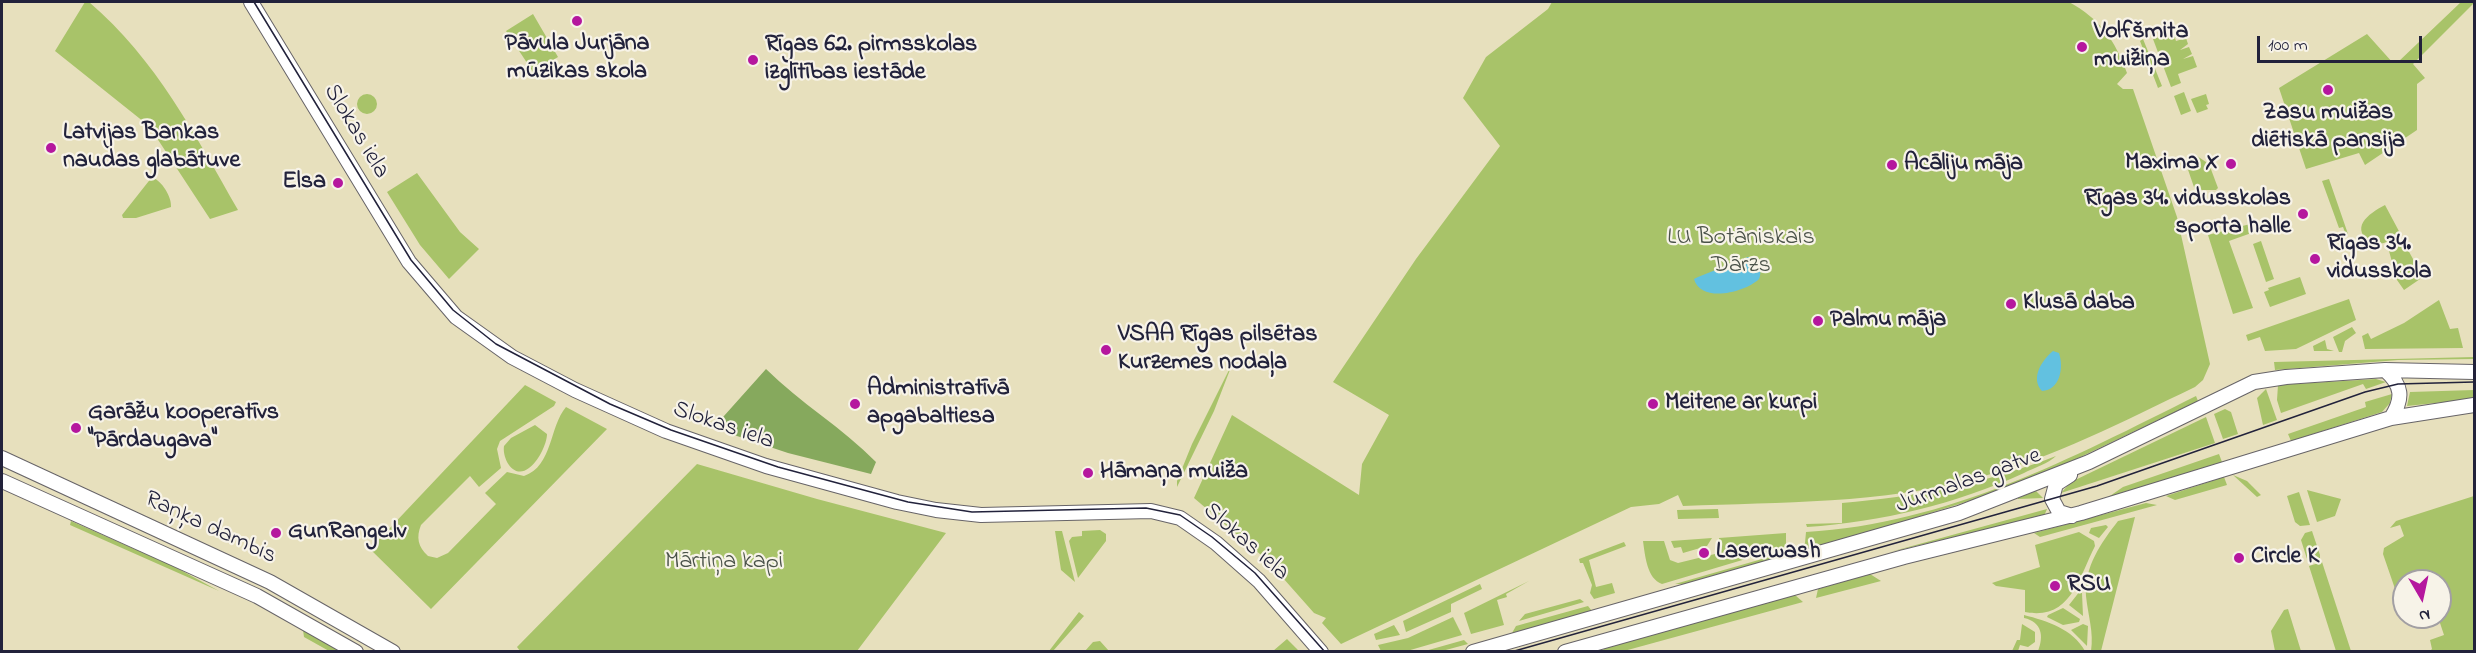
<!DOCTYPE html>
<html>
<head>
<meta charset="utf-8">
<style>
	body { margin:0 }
	#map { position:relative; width:2476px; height:653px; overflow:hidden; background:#e7e0bd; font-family:"Indie Flower",sans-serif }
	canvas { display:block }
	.frame { position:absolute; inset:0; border:3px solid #22223b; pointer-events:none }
	.north { position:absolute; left:2392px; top:569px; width:60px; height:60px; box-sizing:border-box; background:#f7f3e8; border:2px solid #a29fa3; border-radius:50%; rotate:171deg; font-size:16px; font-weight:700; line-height:24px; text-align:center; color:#22223b }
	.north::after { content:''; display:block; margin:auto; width:21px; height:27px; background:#b5179e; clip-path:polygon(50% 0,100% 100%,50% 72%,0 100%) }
	.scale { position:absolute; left:2257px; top:36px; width:165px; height:27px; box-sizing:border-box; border:3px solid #22223b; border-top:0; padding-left:8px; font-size:18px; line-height:21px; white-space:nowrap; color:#22223b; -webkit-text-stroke:4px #f7f3e8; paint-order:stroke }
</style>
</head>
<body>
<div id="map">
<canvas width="2476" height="653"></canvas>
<div class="frame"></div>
<div class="north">N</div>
<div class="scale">100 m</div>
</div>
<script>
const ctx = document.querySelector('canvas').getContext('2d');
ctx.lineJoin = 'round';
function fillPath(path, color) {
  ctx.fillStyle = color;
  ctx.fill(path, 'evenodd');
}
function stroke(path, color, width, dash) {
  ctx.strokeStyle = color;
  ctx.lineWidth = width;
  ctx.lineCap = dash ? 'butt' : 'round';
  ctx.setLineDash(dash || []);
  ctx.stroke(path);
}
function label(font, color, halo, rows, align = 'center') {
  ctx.font = font + ' "Indie Flower",sans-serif';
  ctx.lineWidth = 4.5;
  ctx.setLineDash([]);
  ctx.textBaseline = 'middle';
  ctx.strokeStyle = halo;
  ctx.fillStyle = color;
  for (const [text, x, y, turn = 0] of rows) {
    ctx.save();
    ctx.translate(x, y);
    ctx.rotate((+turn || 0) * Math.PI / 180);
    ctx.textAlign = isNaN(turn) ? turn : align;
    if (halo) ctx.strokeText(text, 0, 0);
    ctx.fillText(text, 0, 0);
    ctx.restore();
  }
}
const green = new Path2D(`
	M 85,2 L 89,2 C 156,59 195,135 238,210 L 210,219 L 149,126 L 55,51 Z
	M 1552,2 L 2069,2 C 2100,19 2115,40 2127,73 L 2117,84 L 2123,89 L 2133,89 L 2177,217 L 2210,364 L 2203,380 L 2195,387 C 2124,421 2053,458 1977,478 C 1882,504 1781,502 1683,506 L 1678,495 L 1659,504 L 1631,507 L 1341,644 L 1322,623 L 1326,618 L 1314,613 L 1267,560 L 1194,498 L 1232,415 L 1359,495 L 1362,464 L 1389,415 L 1333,382 L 1416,259 L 1500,146 L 1463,98 L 1486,57 L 1548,9 Z
	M 2461,2 L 2474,3 L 2413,64 L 2425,78 L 2417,84 L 2417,130 L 2365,165 L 2359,153 L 2306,169 L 2279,88 L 2367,34 L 2393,63 L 2397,63 Z
	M 533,14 L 558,57 L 533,72 L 506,31 Z
	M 2182,30 L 2184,35 L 2175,38 L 2176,41 L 2186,38 L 2188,44 L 2180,50 L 2189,47 L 2192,54 L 2183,59 L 2193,56 L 2197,67 L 2178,74 L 2181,83 L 2171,87 L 2153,39 Z
	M 2143,39 L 2162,86 L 2158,88 L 2140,41 Z
	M 2184,92 L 2191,111 L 2181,115 L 2174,96 Z
	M357 104a10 10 0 1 1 20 0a10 10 0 1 1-20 0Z
	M 2206,94 L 2209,104 L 2206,105 L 2208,109 L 2197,113 L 2191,99 Z
	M 2197,156 L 2209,164 L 2218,188 L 2216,190 L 2195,190 L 2185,161 Z
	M 417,173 L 460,232 L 479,249 L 449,279 L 420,245 L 387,192 Z
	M 152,177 C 162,181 172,197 171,207 L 136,218 L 123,218 L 122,215 Z
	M 2329,179 L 2348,234 L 2346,235 L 2343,227 L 2339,228 L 2322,181 Z
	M 2385,205 L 2401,235 L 2384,243 L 2373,245 C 2348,228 2368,214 2385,205 Z
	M 2254,223 L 2257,231 L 2229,241 L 2253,308 L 2233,314 L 2208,235 Z
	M 2261,241 L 2274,279 L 2266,282 L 2253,244 Z
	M 2403,241 L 2423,277 L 2404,290 L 2397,280 L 2389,251 Z
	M 2300,277 L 2306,294 L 2270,307 L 2264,292 L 2269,290 L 2268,288 Z
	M 2349,299 L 2356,320 L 2296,349 L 2265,351 L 2260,337 L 2248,341 L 2246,335 Z
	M 2439,300 L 2450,329 L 2458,328 L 2463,348 L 2365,349 L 2362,336 L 2368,333 L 2371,339 L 2404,323 Z
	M 2352,327 L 2356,333 L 2345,341 L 2342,352 L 2339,352 L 2333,337 Z
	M 2325,340 L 2327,349 L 2334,351 L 2314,351 L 2313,346 Z
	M 2474,357 L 2474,359 L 2398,360 L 2275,370 L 2274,362 Z
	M 1233,362 L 1214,411 L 1177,487 L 1177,481 L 1192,444 Z
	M 2376,379 L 2386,382 L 2366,389 L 2363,384 L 2281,413 L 2277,400 L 2278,385 Z
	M 525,385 L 556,402 L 554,406 L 500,441 L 497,449 L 501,468 L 479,487 L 470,476 L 421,525 C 416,537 418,547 428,556 L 437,558 L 448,553 L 496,504 L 485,493 L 507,472 L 524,476 C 553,466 549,427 566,407 L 607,429 L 431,609 L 370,549 Z
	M 2266,389 L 2277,420 L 2263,425 L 2257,398 Z
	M 2474,390 L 2474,399 L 2407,406 L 2410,392 Z
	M 2392,394 L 2390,403 L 2382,412 L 2291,441 L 2288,434 L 2366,407 L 2365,402 Z
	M 2196,396 L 2198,401 L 2053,470 L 1985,496 L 1850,538 L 1797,551 L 1805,543 L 1806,532 C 1947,524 2072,458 2196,396 Z
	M 2225,409 L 2231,412 L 2238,434 L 2223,439 L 2214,414 Z
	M 2206,417 L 2215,443 L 2061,493 L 2071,482 Z
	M 535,425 L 547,434 C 547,444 538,462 529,468 C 514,480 502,459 504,446 L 511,438 Z
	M 2219,454 L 2222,462 L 2107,498 L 2123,487 Z
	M 2056,456 C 2049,463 2034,468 2024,473 C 1956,504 1881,522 1807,527 L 1806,524 L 1842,523 L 1842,503 C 1915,497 1987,483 2056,456 Z
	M 697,464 L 817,499 L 946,533 L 857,651 L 520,651 L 517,647 Z
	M 2233,475 L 2247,481 L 2261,495 L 2257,497 Z
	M 2224,477 L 2227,485 L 2175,500 L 2166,496 Z
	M 2307,490 L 2341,499 L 2335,516 L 2317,522 Z
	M 2036,491 L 2043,498 L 2018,499 L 2018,498 Z
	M 2299,492 L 2310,525 L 2300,526 L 2295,522 L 2287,496 Z
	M 2474,496 L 2474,651 L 2430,651 L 2432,649 L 2430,640 L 2444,635 L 2438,617 L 2440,581 L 2404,581 L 2403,612 L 2383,554 L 2384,548 L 2404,536 L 2400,525 L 2390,528 L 2396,521 Z
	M 2146,503 L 2157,505 L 2040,537 L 2034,533 Z
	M 1718,509 L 1719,518 L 1678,519 L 1677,510 Z
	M 2047,509 L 2044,516 L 1890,552 Z
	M 2135,517 L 2101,651 L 2091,651 C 2094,632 2088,616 2086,596 C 2084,567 2101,543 2118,521 Z
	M 71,521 L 175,567 L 219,591 L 70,525 Z
	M 2106,525 L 2108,527 L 2099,538 L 2089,533 L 2091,528 Z
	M 1100,530 L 1106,534 L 1106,541 L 1078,578 L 1069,541 L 1072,537 L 1082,536 L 1082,531 Z
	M 1055,531 L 1062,531 L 1075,582 L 1061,570 Z
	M 2312,531 L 2320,555 L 2320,558 L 2308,562 L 2301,540 L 2305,533 Z
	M 2079,532 L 2094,541 L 2095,546 C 2079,577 2071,621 2025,612 L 2025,590 L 1996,586 L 1992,583 L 2040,567 L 2035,545 Z
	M 1786,533 L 1786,547 L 1662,584 C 1647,579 1645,555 1643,541 L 1664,541 L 1670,560 L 1678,563 L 1719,553 L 1719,538 Z
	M 1712,538 L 1707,546 L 1683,553 L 1681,547 L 1674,548 L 1671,541 Z
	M 1624,542 L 1626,546 L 1589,560 L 1596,587 L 1612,583 L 1615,593 L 1594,599 L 1590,593 L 1592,585 L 1583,563 L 1580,563 L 1579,559 Z
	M 1783,553 L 1779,558 L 1685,584 L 1675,584 Z
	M 2322,562 L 2351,651 L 2336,651 L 2309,566 Z
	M 1870,574 L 1881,581 L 1816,598 L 1818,589 Z
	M 1529,581 L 1506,594 L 1507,597 L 1497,600 L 1504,625 L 1471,634 L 1464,613 Z
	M 1480,584 L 1482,589 L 1451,604 L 1451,612 L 1406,632 L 1403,621 Z
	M 2080,591 L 2082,593 L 2083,616 L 2069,605 Z
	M 1795,595 L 1803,602 L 1624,651 L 1602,651 L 1605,648 Z
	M 1580,599 L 1584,602 L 1519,621 L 1525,614 Z
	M 1588,606 L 1592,611 L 1512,633 L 1516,626 Z
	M 2063,608 L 2080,619 L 2079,622 L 2063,625 L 2047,617 L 2048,615 Z
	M 2288,609 L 2301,651 L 2275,651 L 2271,631 L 2284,610 Z
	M 1079,612 L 1084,616 L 1053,651 L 1049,651 Z
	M 2024,615 C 2047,621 2073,629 2085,651 L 2038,651 C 2044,636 2042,622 2024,618 Z
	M 1453,617 L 1462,635 L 1407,651 L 1381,651 L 1378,645 L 1408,638 Z
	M 2022,624 L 2035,632 L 2035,642 L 2028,647 L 2020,645 L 2018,651 L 2012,651 L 2017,640 L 2020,640 Z
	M 2083,624 L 2088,626 L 2087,646 L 2071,630 Z
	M 1394,625 L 1400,635 L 1376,640 L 1374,634 Z
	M 303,630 L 339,651 L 329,651 L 304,637 Z
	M 1287,639 L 1299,651 L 1273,651 Z
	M 1464,640 L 1468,644 L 1442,651 L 1425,651 Z
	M 1100,641 L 1109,651 L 1085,651 L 1093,642 Z`);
const forest = new Path2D(`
	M 766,369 C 800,403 843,428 876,462 L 871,474 L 788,453 L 716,429 L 715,426 Z`);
const water = new Path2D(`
	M 1748,257 C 1758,259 1763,271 1759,279 C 1746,292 1701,304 1694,279 L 1698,277 Z
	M 2053,351 L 2059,353 C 2064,368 2060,390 2042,391 C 2030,378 2042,360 2053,351 Z`);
const secondary = new Path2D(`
	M 251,2 L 409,262 L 456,317 L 512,357 L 575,390 L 666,431 L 766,466 L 897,502 L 936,510 L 981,515 L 1151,511 L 1180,518 L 1216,543 L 1259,581 L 1321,652
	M 2385,370 C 2402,385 2404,398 2391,418
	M 2,458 L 270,582 L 393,652
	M 2070,475 L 2056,484 L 2052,499 L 2059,512 L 2072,516
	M 2,481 L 257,596 L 356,652
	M 1473,652 L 1959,513 L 2089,462 L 2254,382 L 2286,377 L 2385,370 L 2474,372
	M 1565,652 L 1904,557 L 2081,513 L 2391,418 L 2474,405`);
const tram = new Path2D(`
	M 254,2 L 411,260 L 453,310 L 496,344 L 610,404 L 671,430 L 778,467 L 908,502 L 972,512 L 1146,508 L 1180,515 L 1212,537 L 1255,573 L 1325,652
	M 1511,652 L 2097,486 L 2365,392 L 2398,384 L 2474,382`);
const markers = [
	[577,21,6,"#b5179e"],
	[2082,47,6,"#b5179e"],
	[753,60,6,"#b5179e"],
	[2328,90,6,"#b5179e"],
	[51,148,6,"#b5179e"],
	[2231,164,6,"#b5179e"],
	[1892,165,6,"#b5179e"],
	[338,183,6,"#b5179e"],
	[2303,214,6,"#b5179e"],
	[2315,259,6,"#b5179e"],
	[2011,304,6,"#b5179e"],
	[1818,321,6,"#b5179e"],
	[1106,350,6,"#b5179e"],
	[855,404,6,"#b5179e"],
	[1653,404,6,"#b5179e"],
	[76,428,6,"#b5179e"],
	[1088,473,6,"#b5179e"],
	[276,533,6,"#b5179e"],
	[1704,553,6,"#b5179e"],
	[2239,558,6,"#b5179e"],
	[2055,586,6,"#b5179e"]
];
const poiNames = [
	["Volfšmita",2094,33],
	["muižiņa",2094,61],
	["Pāvula Jurjāna",577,45,"center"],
	["mūzikas skola",577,73,"center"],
	["Rīgas 62. pirmsskolas",765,46],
	["izglītības iestāde",765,74],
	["Zasu muižas",2328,114,"center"],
	["diētiskā pansija",2328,142,"center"],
	["Latvijas Bankas",63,134],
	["naudas glabātuve",63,162],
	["Maxima X",2219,164,"right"],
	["Acāliju māja",1904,165],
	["Elsa",326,183,"right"],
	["Rīgas 34. vidusskolas",2291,200,"right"],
	["sporta halle",2291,228,"right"],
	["Rīgas 34.",2327,245],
	["vidusskola",2327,273],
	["Klusā daba",2023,304],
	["Palmu māja",1830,321],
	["VSAA Rīgas pilsētas",1118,336],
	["Kurzemes nodaļa",1118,364],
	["Administratīvā",867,390],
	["apgabaltiesa",867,418],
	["Meitene ar kurpi",1665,404],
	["Garāžu kooperatīvs",88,414],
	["\"Pārdaugava\"",88,442],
	["Hāmaņa muiža",1100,473],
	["GunRange.lv",288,533],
	["Laserwash",1716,553],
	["Circle K",2251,558],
	["RSU",2067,586]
];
const streetNames = [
	["Slokas iela",355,132,59],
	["Slokas iela",723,427,19],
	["Jūrmalas gatve",1969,482,-20],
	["Raņķa dambis",210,529,25],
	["Slokas iela",1245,543,41]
];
const parkNames = [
	["LU Botāniskais",1741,239],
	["Dārzs",1741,267],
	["Mārtiņa kapi",724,563]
];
fillPath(green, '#a8c369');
fillPath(forest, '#86a95d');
fillPath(water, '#62c1e0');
stroke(secondary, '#676468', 16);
stroke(secondary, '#fff', 14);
stroke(tram, '#22223b', 1.5);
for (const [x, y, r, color] of markers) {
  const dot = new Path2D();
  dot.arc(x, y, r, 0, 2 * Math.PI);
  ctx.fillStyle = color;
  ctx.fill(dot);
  stroke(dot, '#f7f3e8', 2);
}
label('bold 24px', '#22223b', '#f7f3e8', poiNames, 'left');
label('24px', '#22223b', '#f7f3e8', streetNames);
label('24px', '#4a5249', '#f7f3e8', parkNames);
</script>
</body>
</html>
